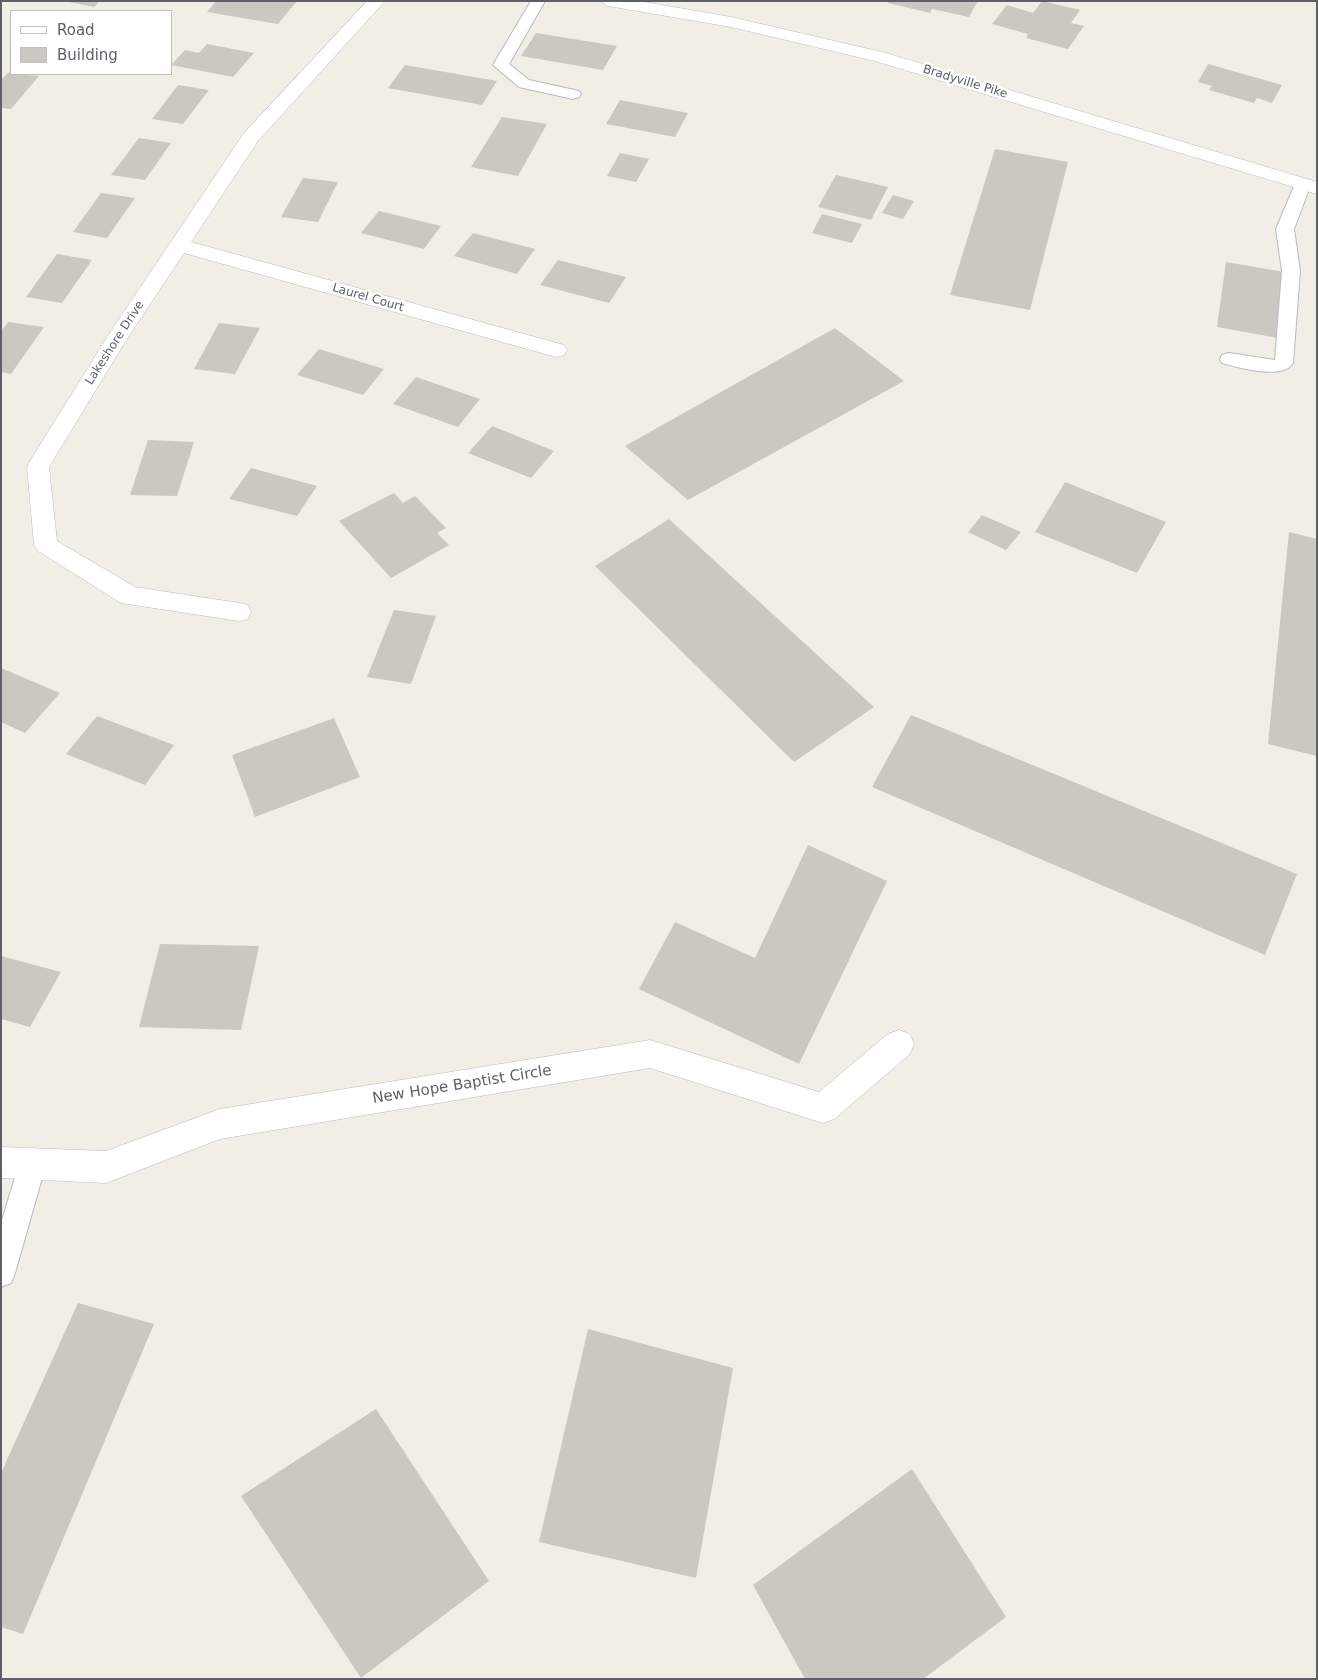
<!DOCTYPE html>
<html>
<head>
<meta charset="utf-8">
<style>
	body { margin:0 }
	#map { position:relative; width:1318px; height:1680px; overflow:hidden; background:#f0eee5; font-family:"DejaVu Sans",sans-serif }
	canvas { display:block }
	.frame { position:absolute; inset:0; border:2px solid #5d6166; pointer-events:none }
	.legend { position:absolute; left:10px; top:10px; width:162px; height:65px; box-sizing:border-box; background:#fff; border:1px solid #bec0c2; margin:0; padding:6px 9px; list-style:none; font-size:15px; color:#5d6166 }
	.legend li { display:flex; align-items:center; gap:10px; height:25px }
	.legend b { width:25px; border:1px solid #bec0c2 }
</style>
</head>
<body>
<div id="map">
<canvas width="1318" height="1680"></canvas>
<div class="frame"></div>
<ul class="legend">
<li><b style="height:6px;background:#fff"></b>Road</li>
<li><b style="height:14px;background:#cbc8c2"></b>Building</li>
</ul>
</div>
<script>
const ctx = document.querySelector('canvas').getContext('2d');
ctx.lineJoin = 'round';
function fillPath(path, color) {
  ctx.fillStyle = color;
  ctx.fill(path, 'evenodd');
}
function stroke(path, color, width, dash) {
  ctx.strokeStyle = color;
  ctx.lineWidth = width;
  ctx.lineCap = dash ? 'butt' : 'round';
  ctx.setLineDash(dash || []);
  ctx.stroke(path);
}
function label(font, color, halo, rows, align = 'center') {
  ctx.font = font + ' "DejaVu Sans",sans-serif';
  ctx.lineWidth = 5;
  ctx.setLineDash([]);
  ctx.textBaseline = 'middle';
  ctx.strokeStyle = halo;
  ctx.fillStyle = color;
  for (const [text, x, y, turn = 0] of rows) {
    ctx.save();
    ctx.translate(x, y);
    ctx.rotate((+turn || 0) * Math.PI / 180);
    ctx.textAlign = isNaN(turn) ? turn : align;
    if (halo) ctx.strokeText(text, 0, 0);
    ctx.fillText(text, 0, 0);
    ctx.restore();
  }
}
const building = new Path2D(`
	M 64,1 L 100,1 L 94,7 Z
	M 216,1 L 297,1 L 278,24 L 207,12 Z
	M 889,1 L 978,1 L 969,17 L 932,9 L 930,13 L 888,3 Z
	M 1042,1 L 1080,10 L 1071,23 L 1084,26 L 1068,49 L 1026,38 L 1028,34 L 992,24 L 1007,5 L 1033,13 Z
	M 536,33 L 617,46 L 603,70 L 521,56 Z
	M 207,44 L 254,53 L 233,77 L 171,65 L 185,50 L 199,53 Z
	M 1208,64 L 1282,85 L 1272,103 L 1257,98 L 1254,103 L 1209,90 L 1212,86 L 1198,82 Z
	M 405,65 L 497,81 L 482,105 L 388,88 Z
	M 9,72 L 11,74 L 39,76 L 11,109 L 1,108 L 1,80 Z
	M 178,85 L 209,90 L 183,124 L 152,119 Z
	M 620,100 L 688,113 L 675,137 L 606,124 Z
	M 502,117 L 547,124 L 518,176 L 471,167 Z
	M 139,138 L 171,143 L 145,180 L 111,175 Z
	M 995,149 L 1068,162 L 1030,310 L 950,295 Z
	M 620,153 L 649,159 L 636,182 L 607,176 Z
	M 836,175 L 888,187 L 871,220 L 818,207 Z
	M 303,178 L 338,182 L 318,222 L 281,217 Z
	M 101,193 L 135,198 L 107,238 L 73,232 Z
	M 893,195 L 914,201 L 903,219 L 882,213 Z
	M 379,211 L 441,226 L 424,249 L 361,233 Z
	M 822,214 L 862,224 L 852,243 L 812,233 Z
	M 473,233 L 535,249 L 517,274 L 454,256 Z
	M 57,254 L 92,260 L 62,303 L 26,297 Z
	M 558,260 L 626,277 L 609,303 L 540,285 Z
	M 1226,262 L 1284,272 L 1278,338 L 1217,327 Z
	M 8,322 L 44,327 L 11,374 L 1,372 L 1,331 Z
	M 219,323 L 260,328 L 235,374 L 194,369 Z
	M 835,328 L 904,381 L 688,500 L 625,446 Z
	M 319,349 L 384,369 L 363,395 L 297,375 Z
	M 416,377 L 480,399 L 458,427 L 393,404 Z
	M 492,426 L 554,451 L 531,478 L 468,453 Z
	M 148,440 L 194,442 L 177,496 L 130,495 Z
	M 251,468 L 317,486 L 297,516 L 229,499 Z
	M 1065,482 L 1166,522 L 1137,573 L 1035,532 Z
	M 394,493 L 403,503 L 415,496 L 446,528 L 437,533 L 449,545 L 391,578 L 339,521 Z
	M 982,515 L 1021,532 L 1006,550 L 968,532 Z
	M 669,519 L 874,707 L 794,762 L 595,566 Z
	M 1289,532 L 1317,539 L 1317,756 L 1268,744 Z
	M 394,610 L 436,616 L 411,684 L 367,677 Z
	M 1,668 L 60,693 L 25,733 L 1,722 Z
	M 911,715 L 1297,874 L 1265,955 L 872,787 Z
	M 97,716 L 174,745 L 145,785 L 66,754 Z
	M 334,718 L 360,777 L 255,817 L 232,755 Z
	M 808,845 L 887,881 L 799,1064 L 639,989 L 675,922 L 755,958 Z
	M 160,944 L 259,946 L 241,1030 L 139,1027 Z
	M 1,956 L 61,972 L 30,1027 L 1,1019 Z
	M 78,1303 L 154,1324 L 23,1634 L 1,1627 L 1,1473 Z
	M 588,1329 L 733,1368 L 696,1578 L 539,1542 Z
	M 376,1409 L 489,1581 L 361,1678 L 241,1496 Z
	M 912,1469 L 1006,1617 L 923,1679 L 805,1679 L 753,1585 Z`);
const service = new Path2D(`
	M 531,1 L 545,1 L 509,64 L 529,80 L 579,91 L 581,94 L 579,97 L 573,99 L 519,87 L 493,65 Z
	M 1303,179 L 1309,180 L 1311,184 L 1294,229 L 1300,271 L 1293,363 C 1283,380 1240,368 1222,363 L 1220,359 L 1222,355 L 1229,353 L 1275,360 L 1282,271 L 1276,229 L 1295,184 L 1297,180 Z
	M 32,1151 L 42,1155 L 46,1164 L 15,1273 L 11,1283 L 1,1287 L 1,1223 L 22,1155 Z`);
const minor = new Path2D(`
	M 367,1 L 385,1 L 258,141 L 191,242 L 564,345 L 567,350 L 564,355 L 556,357 L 184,253 L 125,342 L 49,467 L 57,541 L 135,587 L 239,603 L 248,605 L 251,612 L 248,619 L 239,621 L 121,603 L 38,551 L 34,545 L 27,467 L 30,461 L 109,334 L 244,133 Z
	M 899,1030 L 910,1034 L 914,1044 L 910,1054 L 834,1119 L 823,1123 L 650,1068 L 220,1139 L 106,1183 L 1,1178 L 1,1147 L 106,1151 L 220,1109 L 650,1040 L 819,1092 L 888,1034 Z`);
const secondary = new Path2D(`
	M 600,1 L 639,1 L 731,17 L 886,53 L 1317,182 L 1317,194 L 875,61 L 731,27 L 608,6 Z`);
const farStreetnames = [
	["Bradyville Pike",965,82,17],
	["Laurel Court",368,298,16],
	["Lakeshore Drive",115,343,-57]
];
const streetNames = [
	["New Hope Baptist Circle",462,1085,-9]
];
fillPath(building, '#cbc8c2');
stroke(service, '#b7bbbf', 2);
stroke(minor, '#b7bbbf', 1);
stroke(secondary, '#babec4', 1);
fillPath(service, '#fff');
fillPath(minor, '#fff');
fillPath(secondary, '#fff');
label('12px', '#5d6166', '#fff', farStreetnames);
label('15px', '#5d6166', '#fff', streetNames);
</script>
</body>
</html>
